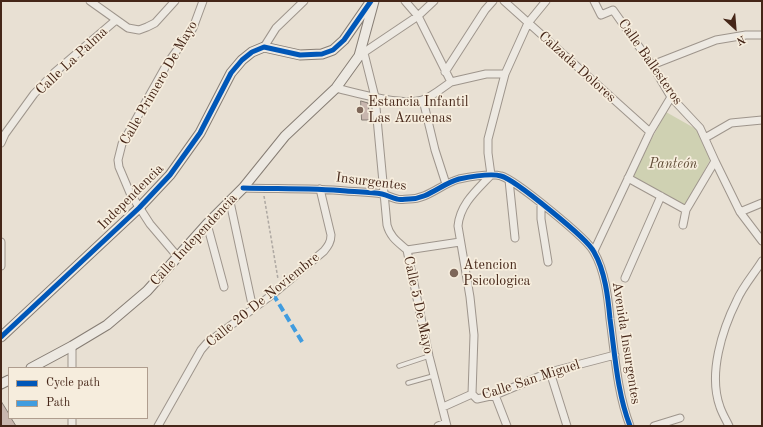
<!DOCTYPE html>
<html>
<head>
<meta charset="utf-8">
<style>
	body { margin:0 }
	#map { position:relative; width:763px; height:427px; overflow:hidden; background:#e8e0d3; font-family:"Old Standard TT",serif }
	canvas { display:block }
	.frame { position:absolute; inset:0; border:2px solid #452618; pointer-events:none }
	.legend { position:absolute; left:8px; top:367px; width:140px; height:52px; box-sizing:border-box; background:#f6eddd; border:1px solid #af9d8e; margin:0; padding:5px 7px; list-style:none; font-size:12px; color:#452618 }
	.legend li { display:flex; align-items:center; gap:8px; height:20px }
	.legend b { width:20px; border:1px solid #af9d8e }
	.north { position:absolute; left:715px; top:8px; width:40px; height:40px; -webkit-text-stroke:3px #f6eddd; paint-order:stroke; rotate:154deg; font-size:11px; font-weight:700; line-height:16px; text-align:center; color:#452618 }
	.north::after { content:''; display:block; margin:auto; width:14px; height:18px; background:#452618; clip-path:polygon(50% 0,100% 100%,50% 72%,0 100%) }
</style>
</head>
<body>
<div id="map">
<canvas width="763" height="427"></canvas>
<div class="frame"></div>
<ul class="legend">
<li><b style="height:5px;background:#0057b8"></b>Cycle path</li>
<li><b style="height:5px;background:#409cdf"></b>Path</li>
</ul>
<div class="north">N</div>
</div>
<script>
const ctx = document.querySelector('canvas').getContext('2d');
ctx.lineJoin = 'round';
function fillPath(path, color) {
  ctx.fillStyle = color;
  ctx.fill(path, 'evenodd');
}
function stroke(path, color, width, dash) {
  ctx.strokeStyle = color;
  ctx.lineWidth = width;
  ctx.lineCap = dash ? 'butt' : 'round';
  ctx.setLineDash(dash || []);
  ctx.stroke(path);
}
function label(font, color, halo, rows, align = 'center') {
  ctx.font = font + ' "Old Standard TT",serif';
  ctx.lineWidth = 3.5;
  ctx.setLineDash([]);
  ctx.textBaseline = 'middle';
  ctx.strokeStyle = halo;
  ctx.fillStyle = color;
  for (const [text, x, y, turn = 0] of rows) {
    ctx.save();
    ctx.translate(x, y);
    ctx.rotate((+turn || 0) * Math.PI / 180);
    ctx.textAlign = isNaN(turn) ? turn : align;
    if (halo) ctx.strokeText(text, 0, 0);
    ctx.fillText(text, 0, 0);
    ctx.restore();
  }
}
const green = new Path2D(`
	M 666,112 L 696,129 L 710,160 L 685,206 L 632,176 Z`);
const building = new Path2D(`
	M 361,101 L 368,103 L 370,120 L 362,120 Z
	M 1,401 L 9,414 L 9,418 L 11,418 L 16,426 L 1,426 Z`);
const path = new Path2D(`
	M 264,196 L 278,279`);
const lane = new Path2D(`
	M 399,366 L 429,356
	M 408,383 L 433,376`);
const street = new Path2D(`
	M 90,1 L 128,28 L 139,30 L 147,27 L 155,23 L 175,1
	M 405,1 L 418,16 L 451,82 L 486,74 L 505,74
	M 504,1 L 650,132
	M 594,1 L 601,15 L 613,10 L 652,65 L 671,97 L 700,128 L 715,161 L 740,212 L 762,241
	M 264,47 L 276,28 L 304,1
	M 364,53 L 375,97 L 387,225 C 390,237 398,242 407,250 L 429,356 L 447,426
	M 360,55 L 418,16 L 434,1
	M 652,65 L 716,40 L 746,35 L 762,35
	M 445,72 L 485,10 L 493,1
	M 336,88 C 357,93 401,106 422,100 C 432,97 442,88 451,82
	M 423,100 L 435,150 L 446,184
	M 705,138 L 731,123 L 762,120
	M 1,143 L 5,134 L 34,94 L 54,73 L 116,20
	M 491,175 L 488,153 L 488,139 L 505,74 L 528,23 L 546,1
	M 628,178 L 686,210
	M 509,180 L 515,238
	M 243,188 C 278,189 312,188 346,191 C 358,192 371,192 382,194 C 387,195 392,198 397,199 C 400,200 405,199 409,199 C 428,199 441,184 459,179 C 469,177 491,173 501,176 C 514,179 588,239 594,252 C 605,271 608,297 610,319 C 615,355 617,392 630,426
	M 230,202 L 253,309
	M 541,203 L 541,219 L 548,262
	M 740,212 L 762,203
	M 207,224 L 224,287
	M 683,225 L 686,210 L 715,161
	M 1,242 L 1,266
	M 407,250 L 460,242
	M 594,251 L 650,132 L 671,97
	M 178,257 L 150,224 L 130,193 L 119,167 L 118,160 L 122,144 L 130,130 L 167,64 L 193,28 L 203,1
	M 625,278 L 661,196
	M 72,368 L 72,346
	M 550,372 L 567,426
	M 472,394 L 477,399 L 495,395 L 550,372 L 615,355
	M 495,395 L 507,426
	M 443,407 L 472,394 L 474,335 L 470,297 L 458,226 C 460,204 477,190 491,175
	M 72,426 L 72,418
	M 158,426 L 201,350 L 207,343 L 273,294 L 324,251 C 328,246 331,242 331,235 L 320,189
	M 438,426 L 446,423
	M 654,426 L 680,418
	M 729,426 C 726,420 722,413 720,407 C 708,374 722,330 737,300 C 743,286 754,274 762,261`);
const secondary = new Path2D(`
	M 1,337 L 139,208 L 170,175 L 200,133 L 231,73 L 242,60 L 252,52 L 264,47 L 300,55 L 322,54 L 333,50 L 344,40 L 371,1
	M 31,368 L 72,346 L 107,325 L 147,291 L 207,224 L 243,188 L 285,136 L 336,88 L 359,56 L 374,1
	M 1,384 L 9,380`);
const quiet = new Path2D(`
	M 273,294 L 304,345`);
const cycleway = new Path2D(`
	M 243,188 C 278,189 312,188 346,191 C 358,192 371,192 382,194 C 387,195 392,198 397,199 C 400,200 405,199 409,199 C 428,199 441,184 459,179 C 469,177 491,173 501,176 C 514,179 588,239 594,252 C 605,271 608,297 610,319 C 615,355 617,392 630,426
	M 1,337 L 139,208 L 170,175 L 200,133 L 231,73 L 242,60 L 252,52 L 264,47 L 300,55 L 322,54 L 333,50 L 344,40 L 371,1`);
const markers = [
	[360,110,4,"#7e6759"],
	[454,273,5,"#7e6759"]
];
const streetNames = [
	["Calle La Palma",72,61,-43],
	["Calle Ballesteros",650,62,55],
	["Calzada Dolores",577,67,42],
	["Calle Primero De Mayo",159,83,-60],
	["Insurgentes",371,182,7],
	["Independencia",131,197,-45],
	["Calle Independencia",194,240,-47],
	["Calle 20 De Noviembre",263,300,-39],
	["Calle 5 De Mayo",418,305,78],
	["Avenida Insurgentes",626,343,81],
	["Calle San Miguel",531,380,-18]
];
const poiNames = [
	["Estancia Infantil",368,102],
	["Las Azucenas",368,118],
	["Atencion",463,265],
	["Psicologica",463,281]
];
const parkNames = [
	["Panteón",673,164]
];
fillPath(green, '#cfd1b2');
fillPath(building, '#c8b6ae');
stroke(building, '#867d74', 1);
stroke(lane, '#9e958c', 5.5);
stroke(street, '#9e958c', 9);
stroke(secondary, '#867d74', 11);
stroke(path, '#aea8a2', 1.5, [3, 2]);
stroke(lane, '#ede9e2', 3.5);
stroke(street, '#ede9e2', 7);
stroke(secondary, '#ede9e2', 9);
stroke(quiet, '#409cdf', 4, [8, 4]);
stroke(cycleway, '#0057b8', 5);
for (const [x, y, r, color] of markers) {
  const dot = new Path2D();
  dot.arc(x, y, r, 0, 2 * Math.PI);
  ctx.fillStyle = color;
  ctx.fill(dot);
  stroke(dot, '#f6eddd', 1.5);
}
label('14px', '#452618', '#f6eddd', streetNames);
label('14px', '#452618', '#f6eddd', poiNames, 'left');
label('italic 14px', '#624e38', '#f6eddd', parkNames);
</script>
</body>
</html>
